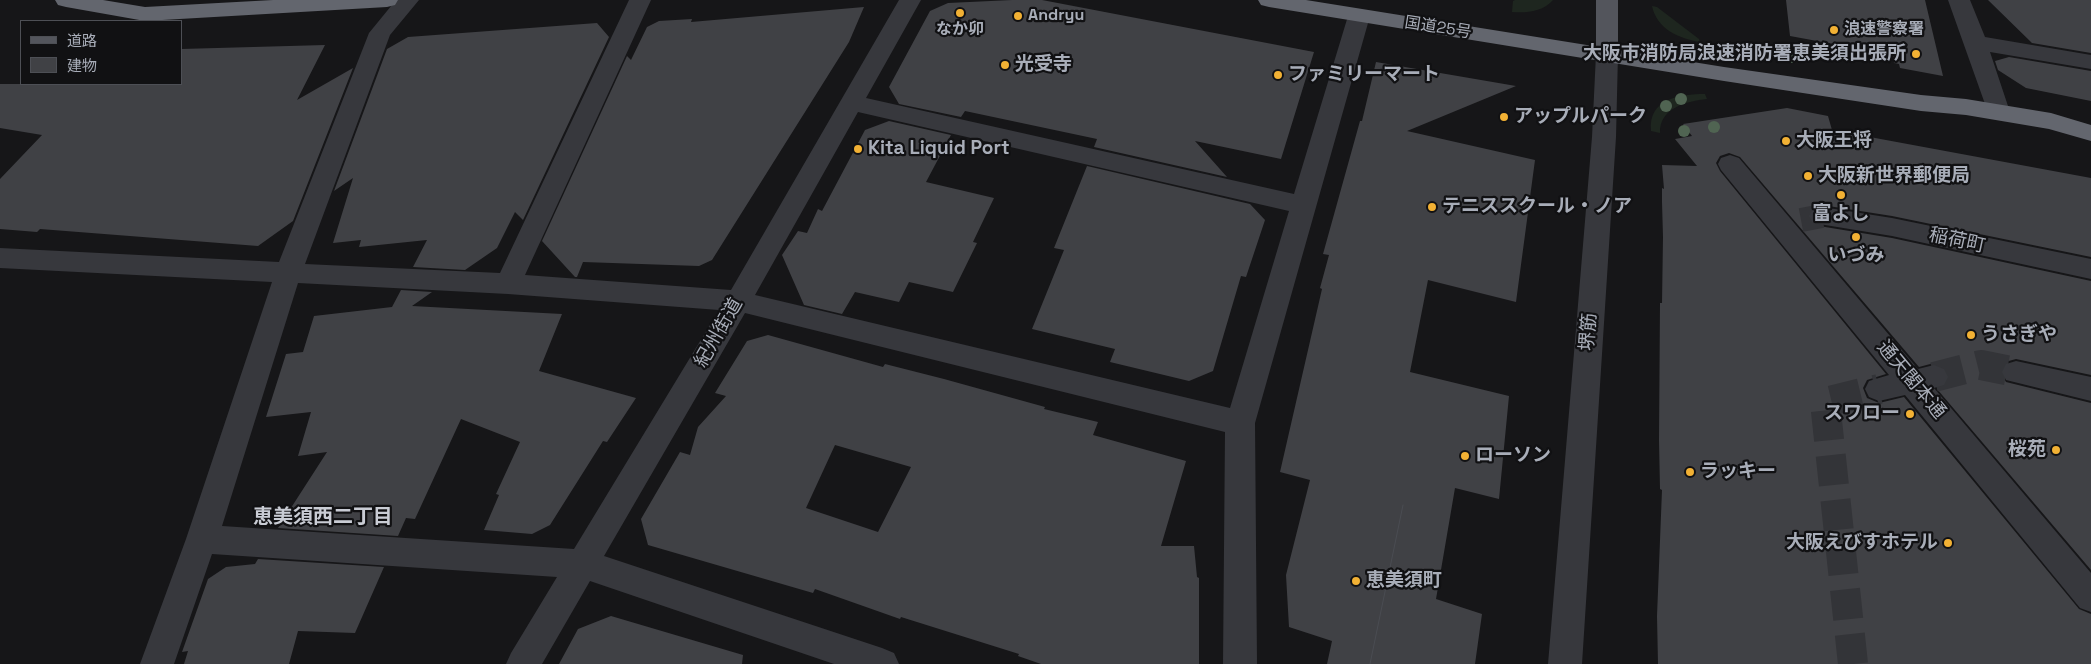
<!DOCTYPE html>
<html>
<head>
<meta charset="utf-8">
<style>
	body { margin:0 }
	#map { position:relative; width:2091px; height:664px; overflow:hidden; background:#161618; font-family:"Space Grotesk","Noto Sans JP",sans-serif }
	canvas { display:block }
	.legend { position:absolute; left:20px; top:20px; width:162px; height:65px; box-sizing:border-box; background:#111113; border:1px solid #4d4f55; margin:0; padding:6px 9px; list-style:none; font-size:15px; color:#a8adb8 }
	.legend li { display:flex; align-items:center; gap:10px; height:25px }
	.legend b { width:25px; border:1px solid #4d4f55 }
</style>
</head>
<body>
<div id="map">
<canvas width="2091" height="664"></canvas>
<ul class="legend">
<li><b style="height:6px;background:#53555c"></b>道路</li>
<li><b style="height:14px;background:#404145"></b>建物</li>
</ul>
</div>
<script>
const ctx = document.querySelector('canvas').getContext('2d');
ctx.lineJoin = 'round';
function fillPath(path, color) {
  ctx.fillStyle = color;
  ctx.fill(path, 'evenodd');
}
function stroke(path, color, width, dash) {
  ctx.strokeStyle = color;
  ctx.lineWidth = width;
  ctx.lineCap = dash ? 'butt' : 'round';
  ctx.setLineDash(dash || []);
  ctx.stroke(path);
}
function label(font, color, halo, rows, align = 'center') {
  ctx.font = font + ' "Space Grotesk","Noto Sans JP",sans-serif';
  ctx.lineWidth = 4.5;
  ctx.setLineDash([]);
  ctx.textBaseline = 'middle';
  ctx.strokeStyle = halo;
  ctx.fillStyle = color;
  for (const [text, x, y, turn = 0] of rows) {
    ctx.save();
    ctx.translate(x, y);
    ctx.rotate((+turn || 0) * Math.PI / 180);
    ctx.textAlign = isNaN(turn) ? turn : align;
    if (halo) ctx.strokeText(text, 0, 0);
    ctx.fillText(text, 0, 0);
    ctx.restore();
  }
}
const green = new Path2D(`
	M 1515,0 L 1553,0 C 1543,12 1526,13 1512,12 L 1513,1 Z
	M 1652,6 L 1657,7 L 1699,39 L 1700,42 C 1678,38 1657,29 1652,6 Z
	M 1705,94 L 1707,99 C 1687,101 1659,108 1660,133 L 1651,131 C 1648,99 1679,94 1705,94 Z`);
const building = new Path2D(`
	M 1012,0 L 1042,0 L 1314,52 L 1281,159 L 1195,141 L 1227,177 L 1094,147 L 1097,139 L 965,111 L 961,117 L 899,104 L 889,87 L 930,11 L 948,3 Z
	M 1786,0 L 1925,0 L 1943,76 L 1900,68 L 1899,64 L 1894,63 L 1893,55 L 1790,36 Z
	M 1988,0 L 2091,0 L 2091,53 L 2032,43 Z
	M 864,7 L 849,42 L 712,260 L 699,266 L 583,262 L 577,277 L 575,277 L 542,241 L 627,56 L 631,60 L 647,27 L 659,21 L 692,19 L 691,22 Z
	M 597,23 L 609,37 L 523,220 L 515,212 L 497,248 L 465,270 L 413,267 L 427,240 L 359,247 L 361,240 L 333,243 L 353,178 L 334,191 L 387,49 L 408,37 Z
	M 325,45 L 297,100 L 353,68 L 293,221 L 258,246 L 40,229 L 37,232 L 0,229 L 0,179 L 42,135 L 0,128 L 0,84 L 181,84 L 181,49 Z
	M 2009,57 L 2091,71 L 2091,101 L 2026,88 L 1998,70 L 1995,61 Z
	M 1376,62 L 1516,86 L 1407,131 L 1535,160 L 1516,302 L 1428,280 L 1410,372 L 1509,396 L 1499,499 L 1455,488 L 1436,599 L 1482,614 L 1475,664 L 1327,664 L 1332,641 L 1289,627 L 1286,575 L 1310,480 L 1280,472 L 1322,289 L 1320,288 L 1329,255 L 1323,254 L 1360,121 L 1362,121 Z
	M 1787,108 L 1828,116 L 1832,130 L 2091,178 L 2091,257 L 1892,216 L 1822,205 L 1813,207 L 1807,215 L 1813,225 L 1892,238 L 2091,281 L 2091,375 L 2016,359 L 2005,362 L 2000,371 L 2006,382 L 2091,403 L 2091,570 L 1937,389 L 1946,386 L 1950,378 L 1946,368 L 1934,363 L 1919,367 L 1740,157 L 1729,153 L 1720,156 L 1716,163 L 1720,171 L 1886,374 L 1867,380 L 1863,388 L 1867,398 L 1879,403 L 1904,397 L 2079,609 L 2091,614 L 2091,664 L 1658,664 L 1657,616 L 1662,490 L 1660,489 L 1659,440 L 1660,303 L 1662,303 L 1663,237 L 1662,202 L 1662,188 L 1664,189 L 1662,165 L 1697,166 L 1675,139 L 1692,136 L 1683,124 Z
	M 889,121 L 951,135 L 926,182 L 994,198 L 973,242 L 977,243 L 953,292 L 909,282 L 899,302 L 855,292 L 842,314 L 804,305 L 782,255 L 798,231 L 807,233 L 818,209 L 822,211 L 865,130 Z
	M 1087,166 L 1250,204 L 1265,220 L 1246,277 L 1241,276 L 1213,371 L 1189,381 L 1110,362 L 1115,349 L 1032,329 L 1064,250 L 1054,248 Z
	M 401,290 L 432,292 L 412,306 L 562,314 L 539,371 L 636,398 L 607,442 L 603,441 L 550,525 L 532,534 L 484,530 L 499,495 L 496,494 L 520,442 L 461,419 L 415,519 L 406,518 L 398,536 L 278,528 L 327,452 L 298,456 L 311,412 L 266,417 L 286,354 L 303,352 L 314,316 L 392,307 Z
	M 768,335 L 883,367 L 885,364 L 944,379 L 1045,407 L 1044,409 L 1098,422 L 1093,435 L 1186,461 L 1161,546 L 1194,546 L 1197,577 L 1199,578 L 1199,664 L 1041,664 L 1018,656 L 1019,654 L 901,617 L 900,619 L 815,589 L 813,593 L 648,545 L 641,519 L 680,452 L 690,455 L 698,427 L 726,396 L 715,393 L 747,341 ZM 835,445 L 911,467 L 878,532 L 806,508 Z
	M 258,559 L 384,567 L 355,633 L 298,631 L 289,664 L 184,664 L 188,651 L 182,652 L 208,579 L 226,567 L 255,564 Z
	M 611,616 L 743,655 L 742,664 L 559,664 L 578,629 Z`);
const minorTunnelFar1 = new Path2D(`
	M 1801,220 L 1822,216`);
const minorTunnel = new Path2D(`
	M 1934,377 L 1981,365 L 2016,372
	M 1853,664 L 1825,402 L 1879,389`);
const minor = new Path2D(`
	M 396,0 L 419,0 L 390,35 L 305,264 L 500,273 L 629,0 L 651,0 L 525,275 L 731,290 L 899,0 L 921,0 L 866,98 L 1294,194 L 1348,16 L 1351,11 L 1359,9 L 1367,11 L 1370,16 L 1255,423 L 1257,664 L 1223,664 L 1225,432 L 745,313 L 604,556 L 882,648 L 894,653 L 899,664 L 834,664 L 590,581 L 542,664 L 506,664 L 511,653 L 557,577 L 212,554 L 174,664 L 140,664 L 186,539 L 272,282 L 0,268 L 0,248 L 279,262 L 369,33 ZM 858,112 L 1289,211 L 1230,408 L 755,295 ZM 298,283 L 508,294 L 719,310 L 574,549 L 222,526 Z
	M 1948,0 L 1970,0 L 1985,37 L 2091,55 L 2091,69 L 1990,52 L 2010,112 L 2006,118 L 1998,120 L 1990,118 Z
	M 1607,47 L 1615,49 L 1618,54 L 1616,137 L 1582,664 L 1548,664 L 1592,137 L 1596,54 L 1599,49 Z
	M 1730,155 L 1739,158 L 1918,369 L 1934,365 L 1944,369 L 1948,377 L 1944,385 L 1934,388 L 2091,573 L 2091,612 L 2080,608 L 1905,395 L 1879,401 L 1869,397 L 1865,389 L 1869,381 L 1889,375 L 1721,170 L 1718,164 L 1721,158 Z
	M 1822,207 L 1892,218 L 2091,259 L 2091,279 L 1892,236 L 1813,223 L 1809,216 L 1813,209 Z
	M 2016,361 L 2091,377 L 2091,401 L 2006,380 L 2002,372 L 2006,364 Z`);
const major = new Path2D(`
	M 1596,0 L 1618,0 L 1618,54 L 1615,59 L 1607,61 L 1599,59 L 1596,54 Z`);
const highway = new Path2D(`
	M 55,0 L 103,0 L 145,7 L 273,0 L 398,0 L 395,5 L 387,7 L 145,21 L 66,7 L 58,5 Z
	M 1258,0 L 1306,0 L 1724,67 L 1921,95 L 1966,99 L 2051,113 L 2091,125 L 2091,141 L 2049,129 L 1966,115 L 1921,111 L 1724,81 L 1269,7 L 1261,5 Z`);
const tram = new Path2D(`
	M 1370,664 L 1403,505`);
const trees = [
	[1792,57],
	[1681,99],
	[1666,106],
	[1714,127],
	[1684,131]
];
const markers = [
	[960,13,5,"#f2b134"],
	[1018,16,5,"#f2b134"],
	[1834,30,5,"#f2b134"],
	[1916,54,5,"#f2b134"],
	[1005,65,5,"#f2b134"],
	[1278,75,5,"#f2b134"],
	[1504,117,5,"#f2b134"],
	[1786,141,5,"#f2b134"],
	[858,149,5,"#f2b134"],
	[1808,176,5,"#f2b134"],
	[1841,195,5,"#f2b134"],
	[1432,207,5,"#f2b134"],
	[1856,237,5,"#f2b134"],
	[1971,335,5,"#f2b134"],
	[1910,414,5,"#f2b134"],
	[2056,450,5,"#f2b134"],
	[1465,456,5,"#f2b134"],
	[1690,472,5,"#f2b134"],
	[1948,543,5,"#f2b134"],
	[1356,581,5,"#f2b134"]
];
const farPoinames = [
	["Andryu",1028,16],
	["なか卯",960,30,"center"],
	["浪速警察署",1844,30]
];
const farStreetnames = [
	["国道25号",1438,28,9]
];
const poiNames = [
	["大阪市消防局浪速消防署恵美須出張所",1906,54,"right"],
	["光受寺",1015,65],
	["ファミリーマート",1288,75],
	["アップルパーク",1514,117],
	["大阪王将",1796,141],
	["Kita Liquid Port",868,149],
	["大阪新世界郵便局",1818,176],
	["テニススクール・ノア",1442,207],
	["富よし",1841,214,"center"],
	["いづみ",1856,256,"center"],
	["うさぎや",1981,335],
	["スワロー",1900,414,"right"],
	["桜苑",2046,450,"right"],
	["ローソン",1475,456],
	["ラッキー",1700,472],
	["大阪えびすホテル",1938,543,"right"],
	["恵美須町",1366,581]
];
const streetNames = [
	["稲荷町",1957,241,12],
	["堺筋",1589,332,-86],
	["紀州街道",719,333,-60],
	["通天閣本通",1911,380,50]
];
const neighbourhoodNames = [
	["恵美須西二丁目",323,518]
];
fillPath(green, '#1e261f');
fillPath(building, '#404145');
stroke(minorTunnelFar1, '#333438', 24, [24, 12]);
stroke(minorTunnel, '#333438', 30, [30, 15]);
fillPath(minor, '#37383d');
fillPath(major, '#53555c');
fillPath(highway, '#63666e');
stroke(tram, '#4a4c52', 1);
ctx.fillStyle = '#506452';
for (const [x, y] of trees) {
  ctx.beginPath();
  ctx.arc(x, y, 6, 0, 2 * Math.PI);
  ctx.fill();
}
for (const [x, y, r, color] of markers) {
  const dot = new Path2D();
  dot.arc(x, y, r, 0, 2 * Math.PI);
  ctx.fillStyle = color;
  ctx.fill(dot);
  stroke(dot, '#111113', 2);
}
label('bold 16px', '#a8adb8', '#111113', farPoinames, 'left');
label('16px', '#a8adb8', '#111113', farStreetnames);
label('bold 19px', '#a8adb8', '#111113', poiNames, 'left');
label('19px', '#a8adb8', '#111113', streetNames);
label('bold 20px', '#c9ccd4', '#111113', neighbourhoodNames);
</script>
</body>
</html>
